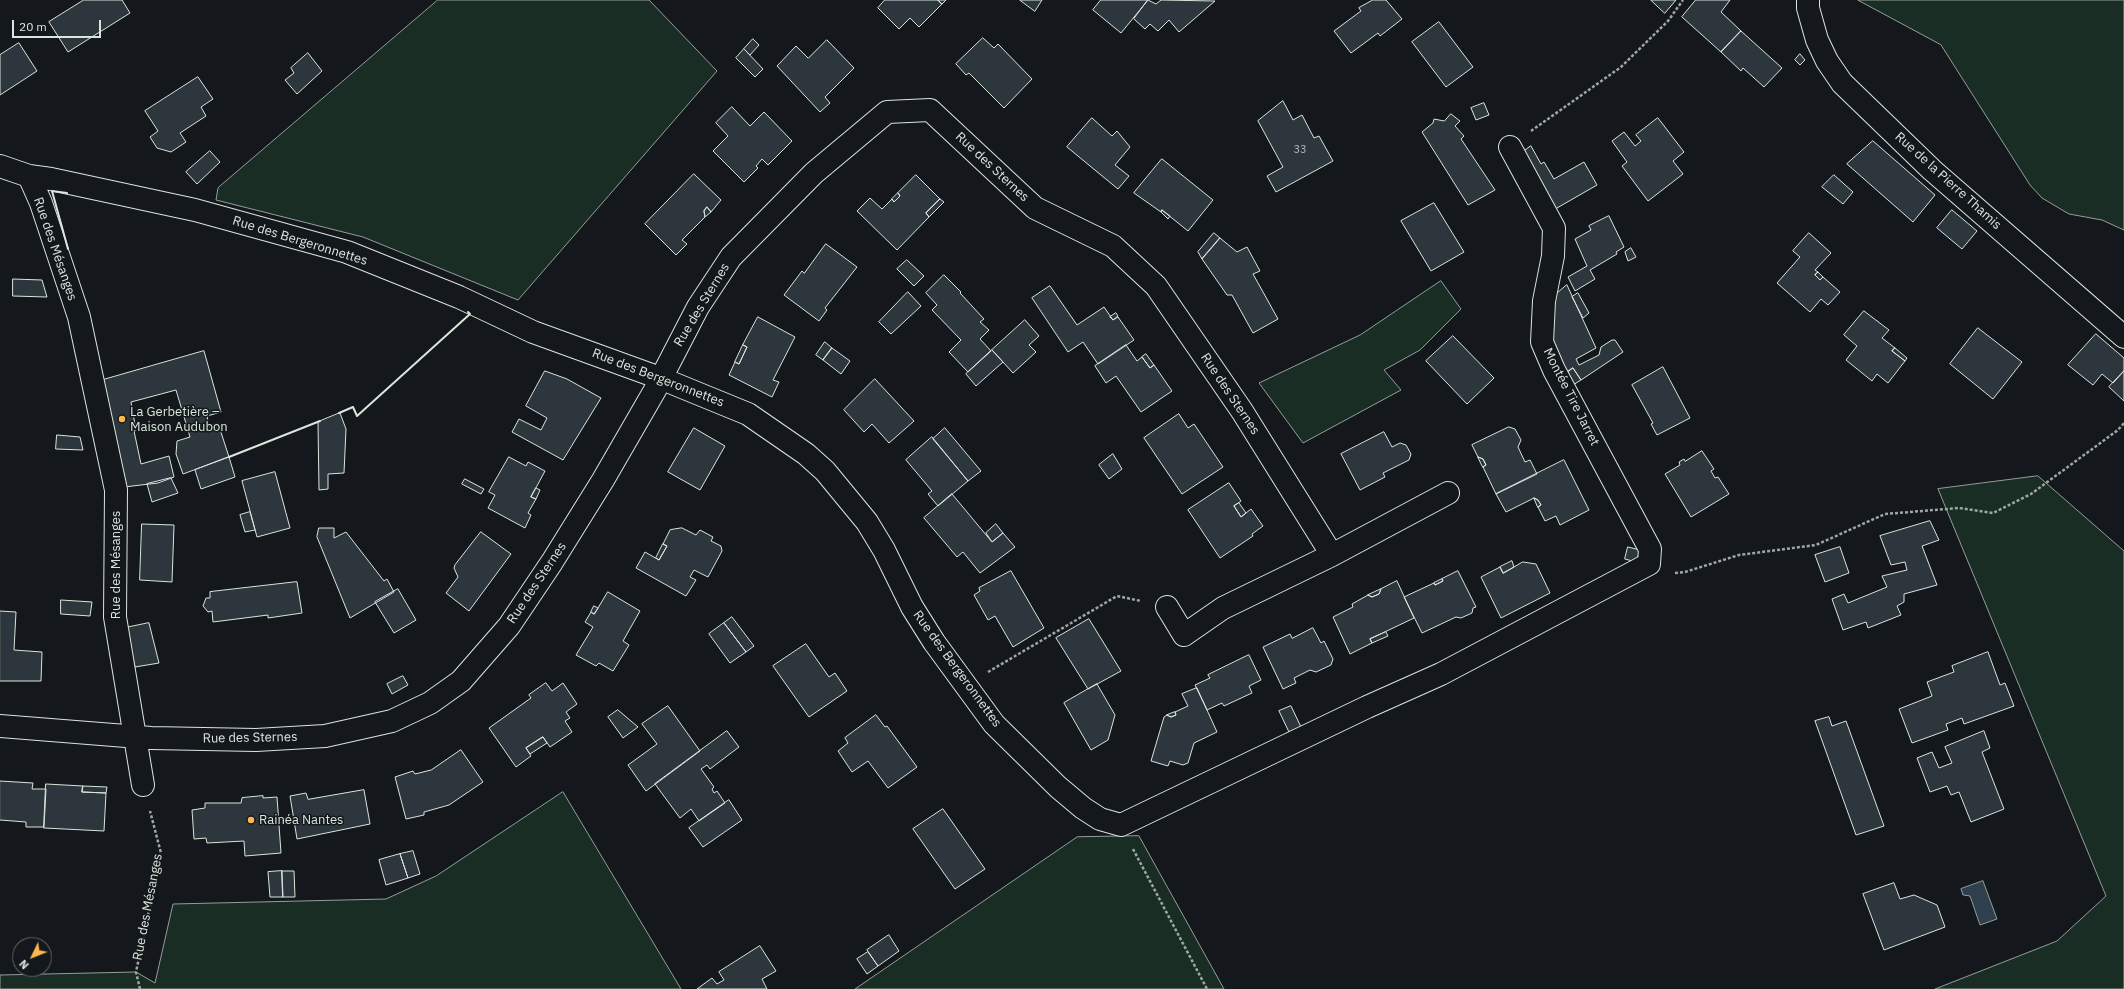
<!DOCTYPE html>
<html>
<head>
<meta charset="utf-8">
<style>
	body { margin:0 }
	#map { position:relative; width:2124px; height:989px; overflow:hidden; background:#14181c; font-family:"IBM Plex Sans",sans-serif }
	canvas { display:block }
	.north { position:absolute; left:12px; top:937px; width:40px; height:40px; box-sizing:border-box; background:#14181c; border:1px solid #626a69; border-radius:50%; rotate:227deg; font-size:11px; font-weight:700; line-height:16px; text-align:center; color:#d8e6dc }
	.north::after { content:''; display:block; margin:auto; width:14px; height:18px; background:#ffb74d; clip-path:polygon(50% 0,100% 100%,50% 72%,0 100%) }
	.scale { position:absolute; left:12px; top:20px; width:89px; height:18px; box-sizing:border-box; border:2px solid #d8e6dc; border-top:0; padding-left:5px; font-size:12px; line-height:14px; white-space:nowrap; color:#d8e6dc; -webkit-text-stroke:3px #14181c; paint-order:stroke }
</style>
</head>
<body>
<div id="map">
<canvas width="2124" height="989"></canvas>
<div class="north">N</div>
<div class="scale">20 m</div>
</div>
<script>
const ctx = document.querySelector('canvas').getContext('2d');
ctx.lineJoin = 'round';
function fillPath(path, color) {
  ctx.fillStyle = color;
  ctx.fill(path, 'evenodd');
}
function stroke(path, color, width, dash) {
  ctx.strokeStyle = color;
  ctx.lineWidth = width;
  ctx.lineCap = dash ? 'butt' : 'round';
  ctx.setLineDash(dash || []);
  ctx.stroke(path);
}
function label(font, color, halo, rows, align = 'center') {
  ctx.font = font + ' "IBM Plex Sans",sans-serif';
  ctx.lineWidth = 3;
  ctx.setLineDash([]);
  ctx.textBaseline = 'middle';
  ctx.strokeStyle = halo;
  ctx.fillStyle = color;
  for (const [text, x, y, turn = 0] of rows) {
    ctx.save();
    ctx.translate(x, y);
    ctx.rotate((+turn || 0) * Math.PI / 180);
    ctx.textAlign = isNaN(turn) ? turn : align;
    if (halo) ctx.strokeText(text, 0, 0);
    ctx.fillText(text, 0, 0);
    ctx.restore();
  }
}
const green = new Path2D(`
	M 438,0 L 649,0 L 717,71 L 518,300 L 363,237 L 216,200 L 218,188 Z
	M 1858,0 L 2124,0 L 2124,230 L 2102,220 L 2069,214 L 2042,198 L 2030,185 L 1941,45 Z
	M 1441,281 L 1461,309 L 1420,350 L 1384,370 L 1401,390 L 1303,443 L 1259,383 L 1360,335 Z
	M 2038,476 L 2124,551 L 2124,989 L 1935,989 L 2057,941 L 2106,896 L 1938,489 Z
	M 563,792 L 681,989 L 0,989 L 0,975 L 136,972 L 155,983 L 173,904 L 386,899 L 436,876 Z
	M 1139,836 L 1224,989 L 855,989 L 1077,837 Z`);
const water = new Path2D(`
	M 1983,881 L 1997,919 L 1980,925 L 1970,896 L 1963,895 L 1961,889 Z`);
const building = new Path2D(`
	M 84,0 L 122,0 L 130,13 L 68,52 L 49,22 Z
	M 885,0 L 938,0 L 942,4 L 919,27 L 910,18 L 899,29 L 878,8 Z
	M 938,0 L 946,0 L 942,4 Z
	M 1020,0 L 1042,0 L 1035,11 Z
	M 1101,0 L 1148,0 L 1121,33 L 1093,10 Z
	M 1148,0 L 1156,4 L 1161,0 L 1215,1 L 1179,32 L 1169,20 L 1158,31 L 1150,24 L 1145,29 L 1134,19 Z
	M 1373,0 L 1386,0 L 1402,19 L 1380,36 L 1378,33 L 1351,53 L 1334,31 L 1361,11 L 1359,8 Z
	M 1651,0 L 1676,0 L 1665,13 Z
	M 1696,0 L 1730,0 L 1721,12 L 1741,31 L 1721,52 L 1682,17 Z
	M 1439,22 L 1473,67 L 1446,87 L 1412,42 Z
	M 1741,31 L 1782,68 L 1764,87 L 1743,68 L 1741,71 L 1721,52 Z
	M 983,38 L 994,48 L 998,44 L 1032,79 L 1004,108 L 969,73 L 966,75 L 956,64 Z
	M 753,39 L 759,45 L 750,55 L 744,49 Z
	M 827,40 L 854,68 L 825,97 L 830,103 L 820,112 L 777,66 L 796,46 L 808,58 Z
	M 19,43 L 37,71 L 0,95 L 0,55 Z
	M 744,49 L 763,69 L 755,77 L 736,58 Z
	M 308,53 L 322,71 L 297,94 L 285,80 L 294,73 L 291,68 Z
	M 1800,54 L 1805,60 L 1800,65 L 1795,60 Z
	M 198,77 L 213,99 L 201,107 L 206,116 L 180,133 L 186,142 L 171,152 L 157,148 L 150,137 L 158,131 L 145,111 Z
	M 1283,101 L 1293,120 L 1302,115 L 1314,138 L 1319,136 L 1333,161 L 1276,192 L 1267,176 L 1283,167 L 1258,121 Z
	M 1484,103 L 1489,115 L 1476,120 L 1471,108 Z
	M 732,107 L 750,126 L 764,112 L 792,141 L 768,165 L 762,159 L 756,166 L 758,168 L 744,182 L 713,151 L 728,136 L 716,123 Z
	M 1451,114 L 1460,121 L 1455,126 L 1464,136 L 1461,139 L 1495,190 L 1468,205 L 1422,132 L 1433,123 L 1434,119 L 1444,121 Z
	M 1092,118 L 1112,136 L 1117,131 L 1130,147 L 1115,165 L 1129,176 L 1118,189 L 1067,147 Z
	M 1658,118 L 1684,152 L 1673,161 L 1683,174 L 1648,201 L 1622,166 L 1627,162 L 1612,141 L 1624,132 L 1635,146 L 1641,141 L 1636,135 Z
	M 1873,141 L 1935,195 L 1913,222 L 1847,164 Z
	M 1531,146 L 1541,164 L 1544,162 L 1554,179 L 1584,162 L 1597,185 L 1550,212 L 1519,155 Z
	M 210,151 L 220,162 L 197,184 L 186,172 Z
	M 1162,159 L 1213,200 L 1188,231 L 1162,210 L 1161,212 L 1134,193 Z
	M 694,174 L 721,200 L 711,212 L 707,207 L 704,211 L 705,217 L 682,240 L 687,244 L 676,255 L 645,224 Z
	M 916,175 L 940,199 L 926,213 L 929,217 L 897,250 L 857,211 L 870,198 L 882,209 L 892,199 L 894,202 L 900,196 L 898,193 Z
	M 1834,175 L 1853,192 L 1843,204 L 1822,187 Z
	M 898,193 L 900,196 L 894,202 L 892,199 Z
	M 940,199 L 944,202 L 929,217 L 926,213 Z
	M 1434,203 L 1464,252 L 1431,271 L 1401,221 Z
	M 707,207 L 711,212 L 705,217 L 704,211 Z
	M 1162,210 L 1170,216 L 1168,219 L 1161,212 Z
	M 1952,210 L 1977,231 L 1962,249 L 1937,228 Z
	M 1609,216 L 1624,247 L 1616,252 L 1617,254 L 1590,270 L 1595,279 L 1575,291 L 1568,277 L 1587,266 L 1575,239 L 1591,230 L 1589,226 Z
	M 1214,233 L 1220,238 L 1202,259 L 1198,252 Z
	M 1809,233 L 1831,253 L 1815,270 L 1818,272 L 1815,275 L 1820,280 L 1823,277 L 1840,292 L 1828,305 L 1821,299 L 1810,312 L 1777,283 L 1800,257 L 1793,251 Z
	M 1220,238 L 1237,252 L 1247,247 L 1260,271 L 1253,274 L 1278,319 L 1253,333 L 1232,295 L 1227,295 L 1202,259 Z
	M 826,244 L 857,267 L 825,308 L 827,310 L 819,321 L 784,295 L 802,271 L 804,273 Z
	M 1631,248 L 1636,257 L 1628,261 L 1625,252 Z
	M 907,260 L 924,276 L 914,286 L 897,269 Z
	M 1818,272 L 1823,277 L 1820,280 L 1815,275 Z
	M 944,275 L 961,292 L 960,293 L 984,319 L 980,322 L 989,330 L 980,339 L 991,351 L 968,372 L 949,352 L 961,340 L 932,310 L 937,305 L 926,293 Z
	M 13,279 L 42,280 L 47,297 L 13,296 Z
	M 1567,285 L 1596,348 L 1576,359 L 1579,365 L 1599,355 L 1601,347 L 1612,340 L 1615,340 L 1623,352 L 1581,380 L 1573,368 L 1566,373 L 1547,342 L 1555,295 Z
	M 1050,286 L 1077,325 L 1104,307 L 1113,320 L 1118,317 L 1134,340 L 1098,364 L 1083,342 L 1068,352 L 1032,298 Z
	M 908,292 L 921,306 L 891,334 L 879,322 Z
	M 1578,293 L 1589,313 L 1583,318 L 1572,297 Z
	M 1864,311 L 1889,330 L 1882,338 L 1895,348 L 1892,351 L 1905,361 L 1888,383 L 1877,374 L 1872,381 L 1846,360 L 1857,346 L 1844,335 Z
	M 1116,313 L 1118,316 L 1113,320 L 1110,317 Z
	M 758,317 L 795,337 L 773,380 L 779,382 L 772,397 L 729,375 L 735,362 L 739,364 L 747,347 L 743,345 Z
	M 1025,320 L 1039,336 L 1029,345 L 1036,352 L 1013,373 L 992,350 Z
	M 1978,328 L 2022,362 L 1993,399 L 1950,364 Z
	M 2096,334 L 2124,358 L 2124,371 L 2113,383 L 2102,374 L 2093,385 L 2068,365 Z
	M 1453,336 L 1494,378 L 1467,404 L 1426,361 Z
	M 825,342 L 832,348 L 823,360 L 816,355 Z
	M 743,345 L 747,347 L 739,364 L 735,362 Z
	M 1126,345 L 1137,361 L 1142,357 L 1150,368 L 1154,365 L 1172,391 L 1141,412 L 1116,376 L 1106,383 L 1095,366 Z
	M 832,348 L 850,361 L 841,374 L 823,360 Z
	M 1895,348 L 1907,358 L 1905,361 L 1892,351 Z
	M 992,350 L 1003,362 L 976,386 L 966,374 Z
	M 204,351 L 221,412 L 207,416 L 209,426 L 218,423 L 229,457 L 183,474 L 176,454 L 177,441 L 190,437 L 176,390 L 131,402 L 136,430 L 134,431 L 141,464 L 169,456 L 174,477 L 158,483 L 124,487 L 103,380 Z
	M 1146,354 L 1154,365 L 1150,368 L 1142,357 Z
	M 1663,367 L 1690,418 L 1657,435 L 1651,424 L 1653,423 L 1632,385 Z
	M 1573,368 L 1581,380 L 1573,385 L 1566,373 Z
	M 545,371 L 567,379 L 601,398 L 563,460 L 512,432 L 519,419 L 541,430 L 547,418 L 526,406 Z
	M 2124,371 L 2124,401 L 2109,387 Z
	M 875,379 L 914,421 L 889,443 L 872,424 L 864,432 L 844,410 Z
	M 340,413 L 346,429 L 344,473 L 328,474 L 328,489 L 319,490 L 318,422 Z
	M 1179,414 L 1188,428 L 1194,424 L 1223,467 L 1182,494 L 1144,438 Z
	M 1509,427 L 1515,429 L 1521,440 L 1518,447 L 1525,462 L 1530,460 L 1537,474 L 1496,494 L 1483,467 L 1486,465 L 1483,459 L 1478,457 L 1472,445 Z
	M 694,428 L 725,446 L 700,490 L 668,472 Z
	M 945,428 L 981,471 L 968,481 L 933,439 Z
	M 1384,432 L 1392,447 L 1400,443 L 1406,445 L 1411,454 L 1409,460 L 1383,473 L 1385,477 L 1360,490 L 1341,454 Z
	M 57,435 L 80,437 L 83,450 L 56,449 Z
	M 932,437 L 968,481 L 938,506 L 928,494 L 932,491 L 906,460 Z
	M 1702,451 L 1714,469 L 1711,471 L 1715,478 L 1718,477 L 1729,494 L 1691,517 L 1665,474 L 1680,465 L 1679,462 L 1684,459 L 1685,461 Z
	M 1113,454 L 1122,469 L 1109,479 L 1099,465 Z
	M 229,457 L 235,477 L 201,489 L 195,470 Z
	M 509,457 L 526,466 L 528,462 L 545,471 L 531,497 L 536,499 L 528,513 L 531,515 L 525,528 L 488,508 L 495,495 L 489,492 Z
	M 1478,457 L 1483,459 L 1486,465 L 1483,467 Z
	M 1564,460 L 1589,510 L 1560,525 L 1556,516 L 1545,521 L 1538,507 L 1541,505 L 1538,500 L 1534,498 L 1506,512 L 1496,494 Z
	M 275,472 L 290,528 L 257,537 L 242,481 Z
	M 171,478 L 178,493 L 152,502 L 147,484 Z
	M 465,479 L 484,489 L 481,494 L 462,484 Z
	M 1229,483 L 1241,501 L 1234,506 L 1241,517 L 1251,509 L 1263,526 L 1252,534 L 1253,536 L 1220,558 L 1188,510 Z
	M 536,488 L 540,490 L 536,499 L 531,497 Z
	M 952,494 L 992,542 L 1003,533 L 1015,547 L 980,573 L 963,552 L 957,557 L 924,518 Z
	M 1534,498 L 1538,500 L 1541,505 L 1538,507 Z
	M 1239,503 L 1246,513 L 1241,517 L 1234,506 Z
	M 250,512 L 255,530 L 245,532 L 240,515 Z
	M 1930,521 L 1939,540 L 1922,546 L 1937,585 L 1904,594 L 1904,602 L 1897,606 L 1901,615 L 1868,628 L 1866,622 L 1843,630 L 1832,599 L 1844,594 L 1848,603 L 1887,587 L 1882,576 L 1907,570 L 1905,562 L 1891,565 L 1880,536 Z
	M 142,524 L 174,525 L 172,582 L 140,580 Z
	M 996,524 L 1003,533 L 992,542 L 986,533 Z
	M 319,528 L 334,528 L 334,538 L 346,532 L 384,581 L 387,579 L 394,592 L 350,618 L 317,537 Z
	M 682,528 L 696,535 L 700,530 L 713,537 L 711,541 L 721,546 L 722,551 L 708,577 L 694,570 L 690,577 L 696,580 L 686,596 L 636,568 L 645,552 L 659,560 L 667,546 L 663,544 L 670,530 Z
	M 481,532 L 511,554 L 469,611 L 446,593 L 458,577 L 454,568 L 455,565 Z
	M 663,544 L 667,546 L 659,560 L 656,558 Z
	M 1628,547 L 1640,550 L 1636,562 L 1625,559 Z
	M 1840,547 L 1849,573 L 1825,582 L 1815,555 Z
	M 1512,561 L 1514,567 L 1503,573 L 1500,567 Z
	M 1523,562 L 1536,564 L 1550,593 L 1501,618 L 1481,577 L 1500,567 L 1503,573 Z
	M 1011,571 L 1044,628 L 1013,647 L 995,616 L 988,620 L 974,595 L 980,591 L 979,588 Z
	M 1458,571 L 1476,607 L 1473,608 L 1472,613 L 1461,618 L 1456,617 L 1422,633 L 1404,597 L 1434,583 L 1435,585 L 1443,581 L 1442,579 Z
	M 1442,579 L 1443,581 L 1435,585 L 1434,583 Z
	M 1397,581 L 1414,618 L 1370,639 L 1372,643 L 1350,654 L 1333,617 L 1353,607 L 1352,604 L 1368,595 L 1372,597 L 1379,594 L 1381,589 Z
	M 297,582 L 302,613 L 268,618 L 268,615 L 213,622 L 212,611 L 208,612 L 203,606 L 206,598 L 210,598 L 210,592 Z
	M 398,589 L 416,620 L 394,633 L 375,602 Z
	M 1381,589 L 1379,594 L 1372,597 L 1368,595 Z
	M 608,592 L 640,611 L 623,641 L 629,645 L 613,671 L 599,663 L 596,666 L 576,655 L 593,627 L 585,622 L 591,612 L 594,614 Z
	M 61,600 L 92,602 L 90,616 L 61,614 Z
	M 594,606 L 598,608 L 594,614 L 591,612 Z
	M 0,611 L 16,612 L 14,650 L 42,652 L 41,681 L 0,681 Z
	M 732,617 L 754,646 L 746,652 L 724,623 Z
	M 1089,619 L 1121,671 L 1088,689 L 1056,638 Z
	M 149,623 L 159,663 L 135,667 L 125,628 Z
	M 724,623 L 746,652 L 730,663 L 709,634 Z
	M 1313,628 L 1321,643 L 1324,641 L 1333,659 L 1331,665 L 1316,672 L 1310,670 L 1294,678 L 1296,683 L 1283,689 L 1263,647 L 1290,634 L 1292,638 Z
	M 1386,632 L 1388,636 L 1372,643 L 1370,639 Z
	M 806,644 L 829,677 L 835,673 L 847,691 L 809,717 L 773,666 Z
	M 1988,652 L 2000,685 L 2005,683 L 2014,706 L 1964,724 L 1962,718 L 1946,724 L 1948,730 L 1912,743 L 1899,709 L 1932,696 L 1927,682 L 1954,672 L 1952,666 Z
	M 1249,655 L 1261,680 L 1249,686 L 1252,693 L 1224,706 L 1222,703 L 1207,710 L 1195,685 L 1210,678 L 1208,675 Z
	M 403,676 L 408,685 L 392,694 L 387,684 Z
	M 546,683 L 552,691 L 563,683 L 577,704 L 566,712 L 570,718 L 565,721 L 572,732 L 550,747 L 543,737 L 526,748 L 531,756 L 516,767 L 489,728 L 531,698 L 529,695 Z
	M 1097,684 L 1115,715 L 1108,740 L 1091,750 L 1064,703 Z
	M 1197,688 L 1217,732 L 1194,743 L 1188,763 L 1183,765 L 1170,761 L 1168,766 L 1151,761 L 1164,717 L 1167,715 L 1171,717 L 1176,715 L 1175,712 L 1188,706 L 1182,694 Z
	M 668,706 L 700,751 L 646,791 L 628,765 L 657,744 L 642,724 Z
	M 1291,706 L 1301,727 L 1289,732 L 1279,711 Z
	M 618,710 L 638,727 L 623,738 L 608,717 Z
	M 1175,712 L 1176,715 L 1171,717 L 1167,715 Z
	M 876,715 L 885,727 L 887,726 L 917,767 L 888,788 L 868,761 L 852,772 L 838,751 L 848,743 L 845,738 Z
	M 1829,717 L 1832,726 L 1846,721 L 1884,826 L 1856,835 L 1815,721 Z
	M 727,731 L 739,747 L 710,769 L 707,765 L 701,769 L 714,787 L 712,789 L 714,793 L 717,791 L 725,803 L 699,821 L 691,809 L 680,818 L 655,784 Z
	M 1984,731 L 1990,748 L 1982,752 L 2004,809 L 1971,822 L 1959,792 L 1951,795 L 1947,786 L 1930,792 L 1917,758 L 1932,752 L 1939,768 L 1952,763 L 1945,747 Z
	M 543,737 L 547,743 L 530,754 L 526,748 Z
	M 461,750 L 483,782 L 449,805 L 424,812 L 424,815 L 406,819 L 395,777 L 413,771 L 415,774 L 431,770 Z
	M 0,781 L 33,783 L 32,789 L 46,789 L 44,827 L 26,827 L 26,822 L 0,820 Z
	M 46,784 L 83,786 L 82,792 L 106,793 L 104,831 L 44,828 Z
	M 83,786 L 107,787 L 106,793 L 82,792 Z
	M 364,790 L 370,824 L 297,839 L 290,796 L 306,793 L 308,799 Z
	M 263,796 L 263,798 L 277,797 L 281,853 L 245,856 L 244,841 L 207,843 L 206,838 L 194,839 L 192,810 L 205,808 L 205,803 L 241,803 L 242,798 Z
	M 729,800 L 742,820 L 703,847 L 689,828 Z
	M 943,809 L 985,869 L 955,889 L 913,829 Z
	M 413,851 L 420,874 L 408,878 L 400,854 Z
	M 400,854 L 408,878 L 386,885 L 379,860 Z
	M 282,871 L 294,871 L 295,897 L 283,897 Z
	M 282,871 L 283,897 L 270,897 L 268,872 Z
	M 1894,883 L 1900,899 L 1914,895 L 1937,905 L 1945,927 L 1884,950 L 1863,894 Z
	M 889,935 L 899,951 L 878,966 L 867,950 Z
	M 760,946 L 776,971 L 762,979 L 767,989 L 697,989 L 712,978 L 717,984 L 724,980 L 719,972 Z
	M 868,952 L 878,966 L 867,974 L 857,959 Z`);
const path = new Path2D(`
	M 1531,131 L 1621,67 L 1668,21 L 1683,0
	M 1675,573 L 1685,572 L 1739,555 L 1816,545 L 1885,514 L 1959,508 L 1993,513 L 2031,494 L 2118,430 L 2124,423
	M 988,672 L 1117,596 L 1141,601
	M 1133,849 L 1207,989
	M 140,989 L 136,972 L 161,853 L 150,811`);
const street = new Path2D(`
	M 1808,0 L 1808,8 L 1817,40 L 1827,61 L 1842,83 L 1932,170 L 2124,337
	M 0,166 L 29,176 L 51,179 L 195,210 L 347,252 L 459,297 L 533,332 L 660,378 L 748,414 L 806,454 L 825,471 L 867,522 L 884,550 L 912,607 L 934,642 L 994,724 L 1058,787 L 1083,808 L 1100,819 L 1121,825 L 1367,707 L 1441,674 L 1649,564 L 1650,549 L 1554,370 L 1542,342 L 1544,301 L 1553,256 L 1554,228 L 1510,147
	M 29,176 L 41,203 L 79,317 L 116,490 L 115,617 L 143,785
	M 1167,607 L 1184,635 L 1223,608 L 1332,555
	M 0,726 L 151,738 L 256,740 L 325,736 L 392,721 L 430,703 L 461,681 L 509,626 L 552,562 L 603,480 L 655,390 L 698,307 L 731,257 L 814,173 L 887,112 L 930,110 L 1035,208 L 1113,246 L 1156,286 L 1242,411 L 1332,555 L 1448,493`);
const wall = new Path2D(`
	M 67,193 L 52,191 L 68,249
	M 339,413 L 353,407 L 357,416 L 470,314 L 468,312
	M 229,457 L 320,421`);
const markers = [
	[122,419,4,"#ffb74d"],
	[251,820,4,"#ffb74d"]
];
const numberNames = [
	["33",1300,150]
];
const streetNames = [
	["Rue des Sternes",992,167,43],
	["Rue de la Pierre Thamis",1948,181,42],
	["Rue des Bergeronnettes",300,241,17],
	["Rue des Mésanges",55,249,71],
	["Rue des Sternes",702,305,-59],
	["Rue des Bergeronnettes",658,378,21],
	["Rue des Sternes",1230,394,56],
	["Montée Tire Jarret",1571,397,63],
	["Rue des Mésanges",116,565,-90],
	["Rue des Sternes",537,583,-56],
	["Rue des Bergeronnettes",957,669,54],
	["Rue des Sternes",250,738,-1],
	["Rue des Mésanges",148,907,-79]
];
const poiNames = [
	["La Gerbetière –",130,412],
	["Maison Audubon",130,427],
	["Rainéa Nantes",259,820]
];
fillPath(green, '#1a2d24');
stroke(green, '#939e99', 1);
fillPath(water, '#2f3f4d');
stroke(water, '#939e99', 1);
fillPath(building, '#2c363c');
stroke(building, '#d8e6dc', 1);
stroke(street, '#d8e6dc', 24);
stroke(path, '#9da8a2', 2.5, [3, 2]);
stroke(street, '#14181c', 22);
stroke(wall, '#d8e6dc', 2);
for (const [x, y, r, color] of markers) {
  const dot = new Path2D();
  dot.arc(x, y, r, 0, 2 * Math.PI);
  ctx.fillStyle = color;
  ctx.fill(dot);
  stroke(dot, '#14181c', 1.5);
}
label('11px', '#adbab4', null, numberNames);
label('13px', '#d8e6dc', '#14181c', streetNames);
label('13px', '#d8e6dc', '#14181c', poiNames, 'left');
</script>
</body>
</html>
